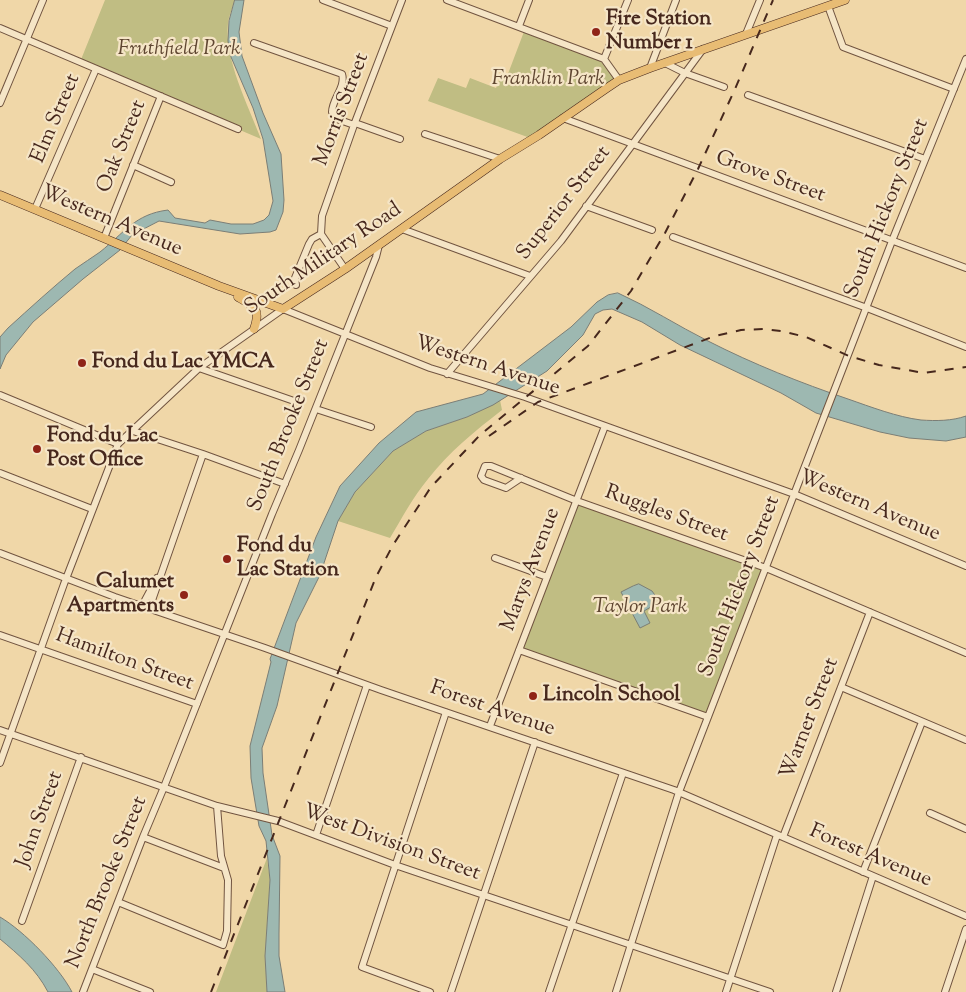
<!DOCTYPE html>
<html>
<head>
<meta charset="utf-8">
<style>
	body { margin:0 }
	canvas { display:block; background:#f0d7a8 }
</style>
</head>
<body>
<canvas width="966" height="992"></canvas>
<script>
const ctx = document.querySelector('canvas').getContext('2d');
ctx.lineJoin = 'round';
function fillPath(path, color) {
  ctx.fillStyle = color;
  ctx.fill(path, 'evenodd');
}
function stroke(path, color, width, dash) {
  ctx.strokeStyle = color;
  ctx.lineWidth = width;
  ctx.lineCap = dash ? 'butt' : 'round';
  ctx.setLineDash(dash || []);
  ctx.stroke(path);
}
function label(font, color, halo, rows, align = 'center') {
  ctx.font = font + ' "Sorts Mill Goudy",serif';
  ctx.lineWidth = 4.5;
  ctx.setLineDash([]);
  ctx.textBaseline = 'middle';
  ctx.strokeStyle = halo;
  ctx.fillStyle = color;
  for (const [text, x, y, turn = 0] of rows) {
    ctx.save();
    ctx.translate(x, y);
    ctx.rotate((+turn || 0) * Math.PI / 180);
    ctx.textAlign = isNaN(turn) ? turn : align;
    if (halo) ctx.strokeText(text, 0, 0);
    ctx.fillText(text, 0, 0);
    ctx.restore();
  }
}
const green = new Path2D(`
	M 105,0 L 235,0 C 233,7 229,15 228,23 C 224,59 248,105 261,139 L 80,62 Z
	M 525,29 L 604,59 L 619,80 L 533,139 L 428,101 L 438,78 L 466,88 L 470,78 L 496,88 L 500,78 L 506,79 Z
	M 500,400 L 502,410 C 475,431 449,452 428,479 C 413,497 402,518 390,538 L 338,521 L 355,492 L 393,451 L 426,431 L 467,417 Z
	M 577,501 L 766,568 L 708,717 L 519,650 Z
	M 267,858 L 270,880 L 265,956 L 267,992 L 216,992 Z`);
const water = new Path2D(`
	M 235,0 L 244,0 L 239,32 L 242,56 L 263,113 L 281,154 L 284,200 L 283,212 L 276,230 L 270,232 L 240,234 L 159,221 L 132,235 L 120,250 L 83,279 L 33,322 L 6,355 L 0,369 L 0,337 L 8,328 C 30,308 52,288 75,269 C 83,263 92,258 100,252 C 124,233 135,214 168,210 L 175,218 L 205,223 L 210,220 L 231,224 L 253,224 L 264,220 L 269,215 L 273,201 L 263,139 L 253,108 L 231,57 L 228,41 L 229,21 Z
	M 618,293 C 649,307 678,326 708,341 C 753,364 801,383 848,399 C 871,407 897,417 921,420 C 936,421 952,421 966,416 L 966,437 L 946,441 L 909,438 L 880,432 L 816,413 L 781,393 L 680,345 L 642,322 L 612,309 L 603,310 L 595,314 L 583,335 L 547,371 L 493,405 L 467,417 L 426,431 L 393,451 L 355,492 L 338,521 L 320,575 L 296,623 L 277,706 L 262,748 L 263,773 L 272,835 L 280,856 L 279,934 L 279,956 L 285,992 L 267,992 L 265,956 L 270,880 L 266,841 L 259,826 L 251,778 L 250,746 L 271,662 L 270,659 L 316,537 L 340,486 L 379,443 L 416,412 L 483,394 L 571,327 L 597,302 L 608,295 Z
	M 639,584 L 652,591 L 657,598 L 656,604 L 644,611 L 650,623 L 640,628 L 621,592 L 633,586 Z
	M 0,917 C 24,931 59,967 72,992 L 48,992 C 36,969 19,955 0,939 Z`);
const minor = new Path2D(`
	M 323,0 L 392,26
	M 447,0 L 604,59 L 619,80
	M 828,6 L 843,47 L 954,89
	M 519,26 L 529,0
	M 0,28 L 238,129
	M 746,34 L 760,0
	M 254,43 L 342,74 C 346,87 332,99 332,112 L 337,119 L 354,125
	M 604,59 L 628,0
	M 665,63 L 685,73 L 724,87
	M 650,68 L 676,0
	M 748,95 L 925,159
	M 0,103 L 43,0
	M 563,118 L 966,268
	M 355,123 L 400,139
	M 425,134 L 500,159
	M 133,165 L 171,182
	M 586,206 L 652,230
	M 35,209 L 96,69
	M 402,229 L 530,276
	M 673,237 L 867,308 L 966,347
	M 104,238 L 161,96
	M 345,269 L 321,234 L 322,216 L 354,125 L 402,0
	M 296,285 L 295,278 L 309,244 L 312,239 L 321,234
	M 199,368 L 294,401
	M 447,374 L 561,241 L 703,49
	M 0,395 L 118,444
	M 316,409 L 371,427
	M 133,431 L 203,454 L 285,484
	M 0,473 L 92,509
	M 521,478 L 506,488 L 484,480 L 481,476 L 485,466 L 491,466 L 577,501 L 766,568 L 966,653
	M 0,553 L 115,597 L 265,648 L 381,690 L 674,790 L 966,916
	M 495,558 L 547,577
	M 142,606 L 157,578
	M 149,609 L 203,454
	M 0,635 L 197,704
	M 519,650 L 708,717
	M 841,687 L 966,740
	M 490,726 L 605,426
	M 0,730 L 217,806 L 278,821 L 395,865 L 770,992
	M 0,763 L 64,584 L 118,444 L 199,368 L 283,309 L 430,368 L 525,397 L 794,494 L 966,566
	M 930,813 L 966,829
	M 316,835 L 367,685
	M 143,837 L 224,868
	M 783,837 L 870,612
	M 863,872 L 922,722
	M 118,902 L 223,945 L 227,931 L 228,880 L 221,856 L 217,806
	M 22,921 L 81,757
	M 92,969 L 150,992
	M 83,992 L 143,837 L 164,787 L 272,514 L 299,450 L 376,257 L 379,245
	M 430,992 L 362,967 L 446,712
	M 451,992 L 535,742
	M 549,992 L 623,773
	M 616,992 L 679,792 L 892,241 L 966,59
	M 726,992 L 777,835
	M 836,992 L 873,876
	M 945,992 L 966,929`);
const major = new Path2D(`
	M 0,195 L 219,286 L 283,309 L 345,269 L 500,159 L 539,135 L 607,88 L 619,80 L 650,68 L 845,0
	M 238,297 C 255,307 261,309 254,329`);
const rail = new Path2D(`
	M 489,436 L 538,402 L 715,336 L 741,330 L 764,329 L 781,331 L 806,337 L 849,356 L 879,365 L 924,373 L 966,367
	M 211,992 L 362,612 L 376,577 L 393,545 L 431,487 L 480,435 L 588,346 L 631,291 L 665,233 L 698,169 L 735,89 L 773,0`);
const markers = [
	[596,32,5,"#8f2418"],
	[82,363,5,"#8f2418"],
	[37,449,5,"#8f2418"],
	[227,559,5,"#8f2418"],
	[184,595,5,"#8f2418"],
	[533,696,5,"#8f2418"]
];
const poiNames = [
	["Fire Station",606,20],
	["Number 1",606,44],
	["Fond du Lac YMCA",92,363],
	["Fond du Lac",47,437],
	["Post Office",47,461],
	["Fond du",237,547],
	["Lac Station",237,571],
	["Calumet",174,583,"right"],
	["Apartments",174,607,"right"],
	["Lincoln School",543,696]
];
const parkNames = [
	["Fruthfield Park",179,50],
	["Franklin Park",548,80],
	["Taylor Park",640,608]
];
const streetNames = [
	["Morris Street",343,110,-69],
	["Elm Street",57,119,-67],
	["Oak Street",123,147,-68],
	["Grove Street",770,178,20],
	["Superior Street",565,204,-52],
	["South Hickory Street",888,209,-68],
	["Western Avenue",111,222,23],
	["South Military Road",324,260,-34],
	["Western Avenue",487,367,18],
	["South Brooke Street",290,426,-68],
	["Western Avenue",869,507,23],
	["Ruggles Street",666,515,20],
	["Marys Avenue",532,570,-69],
	["South Hickory Street",741,587,-69],
	["Hamilton Street",124,661,20],
	["Forest Avenue",492,710,19],
	["Warner Street",811,719,-69],
	["John Street",41,820,-70],
	["West Division Street",391,844,20],
	["Forest Avenue",870,857,23],
	["North Brooke Street",108,883,-68]
];
fillPath(green, '#c0bd83');
fillPath(water, '#9db8b1');
stroke(water, '#7b7e76', 1);
stroke(minor, '#715440', 8);
stroke(major, '#47281d', 9);
stroke(minor, '#f5e5c6', 6);
stroke(major, '#e8bc74', 8);
stroke(rail, '#47281d', 2, [9, 9]);
for (const [x, y, r, color] of markers) {
  const dot = new Path2D();
  dot.arc(x, y, r, 0, 2 * Math.PI);
  ctx.fillStyle = color;
  ctx.fill(dot);
  stroke(dot, '#f5e5c6', 2);
}
label('bold 21px', '#47281d', '#f5e5c6', poiNames, 'left');
label('italic 21px', '#5f4631', '#f5e5c6', parkNames);
label('21px', '#47281d', '#f5e5c6', streetNames);
</script>
</body>
</html>
